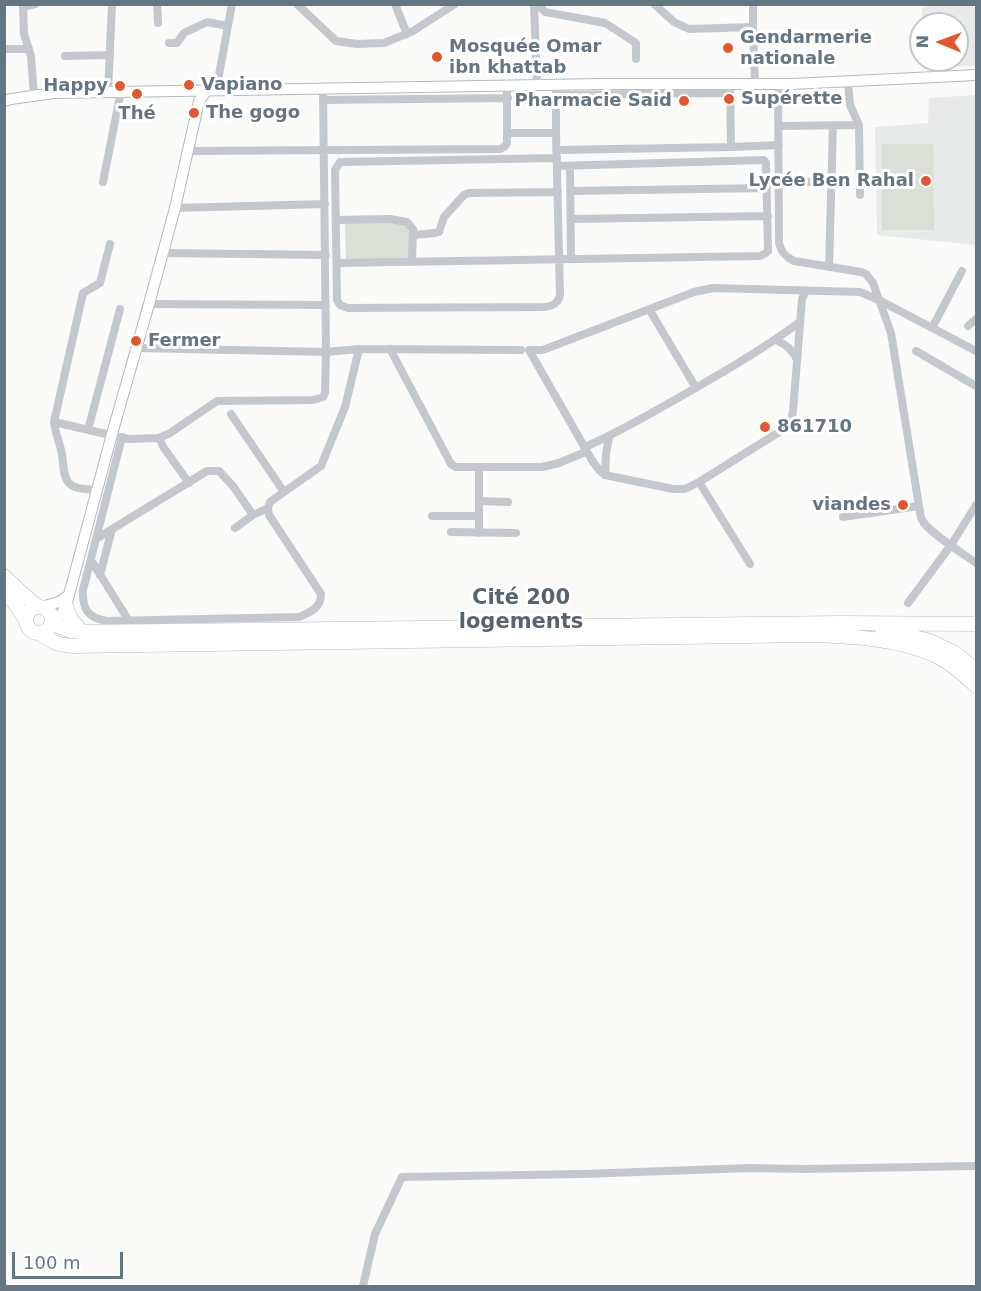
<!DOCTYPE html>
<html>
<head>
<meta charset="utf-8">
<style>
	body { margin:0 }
	#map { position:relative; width:981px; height:1291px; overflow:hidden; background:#fafaf8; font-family:"DejaVu Sans",sans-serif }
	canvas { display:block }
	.frame { position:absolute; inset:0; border:6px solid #657683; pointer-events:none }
	.north { position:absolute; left:909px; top:12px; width:60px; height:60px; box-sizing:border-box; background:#fff; border:2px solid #c1c8cd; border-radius:50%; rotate:271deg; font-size:16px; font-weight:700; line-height:24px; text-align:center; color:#657683 }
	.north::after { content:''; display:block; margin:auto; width:21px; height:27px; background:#e4572e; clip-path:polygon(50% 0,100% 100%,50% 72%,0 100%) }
	.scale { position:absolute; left:12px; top:1252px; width:111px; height:27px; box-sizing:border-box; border:3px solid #657683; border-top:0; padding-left:8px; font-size:18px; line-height:21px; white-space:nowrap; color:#657683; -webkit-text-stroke:4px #fff; paint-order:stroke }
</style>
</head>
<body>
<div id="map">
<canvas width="981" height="1291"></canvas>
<div class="frame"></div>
<div class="north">N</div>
<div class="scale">100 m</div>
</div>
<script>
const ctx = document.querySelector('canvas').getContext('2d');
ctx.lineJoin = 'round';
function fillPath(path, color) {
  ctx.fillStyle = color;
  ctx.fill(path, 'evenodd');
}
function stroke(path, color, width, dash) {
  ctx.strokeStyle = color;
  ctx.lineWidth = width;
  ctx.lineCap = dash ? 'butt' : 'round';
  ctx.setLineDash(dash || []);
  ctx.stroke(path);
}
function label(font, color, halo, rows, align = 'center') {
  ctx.font = font + ' "DejaVu Sans",sans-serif';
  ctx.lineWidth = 6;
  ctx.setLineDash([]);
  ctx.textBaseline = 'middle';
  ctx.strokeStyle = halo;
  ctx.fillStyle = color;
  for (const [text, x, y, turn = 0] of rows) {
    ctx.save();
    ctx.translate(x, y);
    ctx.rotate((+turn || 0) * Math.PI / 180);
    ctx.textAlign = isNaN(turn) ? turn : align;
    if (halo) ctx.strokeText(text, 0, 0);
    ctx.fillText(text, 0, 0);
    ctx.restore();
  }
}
const built = new Path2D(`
	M 932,5 L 976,5 L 976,66 L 926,67 L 926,60 L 957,60 L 957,24 L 923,24 L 922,8 Z
	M 976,95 L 976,245 L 877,235 L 875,127 L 928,123 L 929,98 Z`);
const green = new Path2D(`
	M 882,144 L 933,144 L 934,230 L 882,230 Z
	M 411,222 L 411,258 L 346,260 L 345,223 Z`);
const street = new Path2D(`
	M 157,4 L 158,23
	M 297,4 L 336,41 L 357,44 L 384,43 L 413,31 L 455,4
	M 395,4 L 407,34
	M 534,4 L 537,85
	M 538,4 L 545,12 L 605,23 L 636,43 L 636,59
	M 654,4 L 674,22 L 689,29 L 753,27
	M 753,4 L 753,27 L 755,84
	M 169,43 L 177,43 L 184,33 L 207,22 L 228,26
	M 4,49 L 29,49
	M 65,56 L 110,55
	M 848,82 L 850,105 L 859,125 L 860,195
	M 778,84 L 779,243 C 781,252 785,257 794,261 L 861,272 L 866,274 L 873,283 L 891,333 L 919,506 C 920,510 920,516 922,520 C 929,533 964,554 976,563
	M 556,85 L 556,133 L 560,295 C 558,304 552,306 544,307 L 348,308 L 340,305 L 337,300 L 335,170 L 340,162 L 557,158
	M 216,91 L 232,4
	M 108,92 L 112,4
	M 556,95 L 730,93
	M 34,96 L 31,56 L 24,34 L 23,7 L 35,4
	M 323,100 L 508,98
	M 779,126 L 859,125
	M 507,133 L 556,133
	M 731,147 L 779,145
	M 556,150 L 731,147 L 730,84
	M 188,151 L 500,149 L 504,147 L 507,143 L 507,86
	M 570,166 L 571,259
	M 103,182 L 121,91
	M 779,182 L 831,182
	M 570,191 L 767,188
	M 175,208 L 325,204
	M 571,219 L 768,216
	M 336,220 L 390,219 L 407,222 L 413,229 L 412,261
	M 413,235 L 435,233 L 439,232 L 444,217 L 464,195 L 469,193 L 558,192
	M 110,244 L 100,283 L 83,293 L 54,422 L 128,439 L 159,438 L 170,433 L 217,401 L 313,400 L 323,397 L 325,393 L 326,352 L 323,89
	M 162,253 L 326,255
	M 337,263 L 760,256 L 766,253 L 768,251 L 766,163 L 764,160 L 557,166
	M 829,267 L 833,126
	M 806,291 L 802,299 L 793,411 L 791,422 L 784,429 L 699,482 L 685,489 L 673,489 L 605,475 L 600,471 L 593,462 L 529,350 L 542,350 L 548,348 L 694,292 L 713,288 L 860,292 L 879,300 L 976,351
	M 149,304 L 325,305
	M 649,309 L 696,388
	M 968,326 L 976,319
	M 932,328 L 962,271
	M 776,340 C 786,345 793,350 797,360
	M 137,348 L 326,352 L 359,349
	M 390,349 L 451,464 L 456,467 L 542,467 L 559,463 L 583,453
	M 916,351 L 976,386
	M 231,414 L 284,492
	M 54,422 C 55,432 59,441 61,450 C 64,460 62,476 69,483 C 75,490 89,489 97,490
	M 88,430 L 120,309
	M 122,437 L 83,590 C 82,609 88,618 107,621 L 299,617 C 311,612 321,608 321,594 L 269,515 L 268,508 L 270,502 L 321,466 L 345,407 L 359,349 L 521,350
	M 159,438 L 164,448 L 189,483
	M 585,447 C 615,434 643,418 671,402 C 715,377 759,352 800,322
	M 605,475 L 606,454 L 609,437
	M 699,482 L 750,564
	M 480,501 L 508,502
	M 432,516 L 479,516
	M 843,517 L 919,506
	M 235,528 L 253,515 L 268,508
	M 451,532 L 516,533
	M 479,533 L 479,467
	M 96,539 L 207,471 L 219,471 L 233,486 L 253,515
	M 91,560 L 129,621
	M 100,575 L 112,529
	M 908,603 L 951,545 L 976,505
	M 363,1286 L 375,1234 L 402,1177 L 583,1174 L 749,1168 L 804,1169 L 976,1166`);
const secondary = new Path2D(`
	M 4,101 L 11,99 L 54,93 L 604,84 L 792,84 L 976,75
	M 41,607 L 59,602 L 69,595
	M 52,620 L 61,615 L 66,606 L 112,434 L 149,304 L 175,208 L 199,101 L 207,90`);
const highway = new Path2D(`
	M 4,576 L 23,594 L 38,607
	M 4,593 L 14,602 L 26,620
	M 66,606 L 70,618 L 82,632
	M26 620a13 13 0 1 1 26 0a13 13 0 1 1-26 0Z
	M 51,623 L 71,631 L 82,632 L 842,623 L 976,624
	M 882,629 L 930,641 L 955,653 L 976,670
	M 40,633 C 51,643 60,645 74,646 L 814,635 C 854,637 894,638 932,654 C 949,661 963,674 976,686`);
const markers = [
	[728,48,6,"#e4572e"],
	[437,57,6,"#e4572e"],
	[189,85,6,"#e4572e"],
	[120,86,6,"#e4572e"],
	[137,94,6,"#e4572e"],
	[729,99,6,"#e4572e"],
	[684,101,6,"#e4572e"],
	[194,113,6,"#e4572e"],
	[926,181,6,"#e4572e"],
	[136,341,6,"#e4572e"],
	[765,427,6,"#e4572e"],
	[903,505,6,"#e4572e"]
];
const poiNames = [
	["Gendarmerie",740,38],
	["nationale",740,59],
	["Mosquée Omar",449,47],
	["ibn khattab",449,68],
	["Vapiano",201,85],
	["Happy",108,86,"right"],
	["Supérette",741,99],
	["Pharmacie Said",672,101,"right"],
	["The gogo",206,113],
	["Thé",137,114,"center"],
	["Lycée Ben Rahal",914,181,"right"],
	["Fermer",148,341],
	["861710",777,427],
	["viandes",891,505,"right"]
];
const quarterNames = [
	["Cité 200",521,599],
	["logements",521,623]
];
fillPath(built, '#e8e9e9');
fillPath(green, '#dadfd7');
stroke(secondary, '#b3babf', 12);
stroke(highway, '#b4b9bd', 15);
stroke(street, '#c3c8cc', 8);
stroke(secondary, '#fff', 10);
stroke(highway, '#fff', 14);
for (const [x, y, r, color] of markers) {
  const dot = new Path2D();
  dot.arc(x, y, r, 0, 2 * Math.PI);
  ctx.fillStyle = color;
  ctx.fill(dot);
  stroke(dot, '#fff', 2);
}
label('bold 18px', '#657683', '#fff', poiNames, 'left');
label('bold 21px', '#57646e', '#fff', quarterNames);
</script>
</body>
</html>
